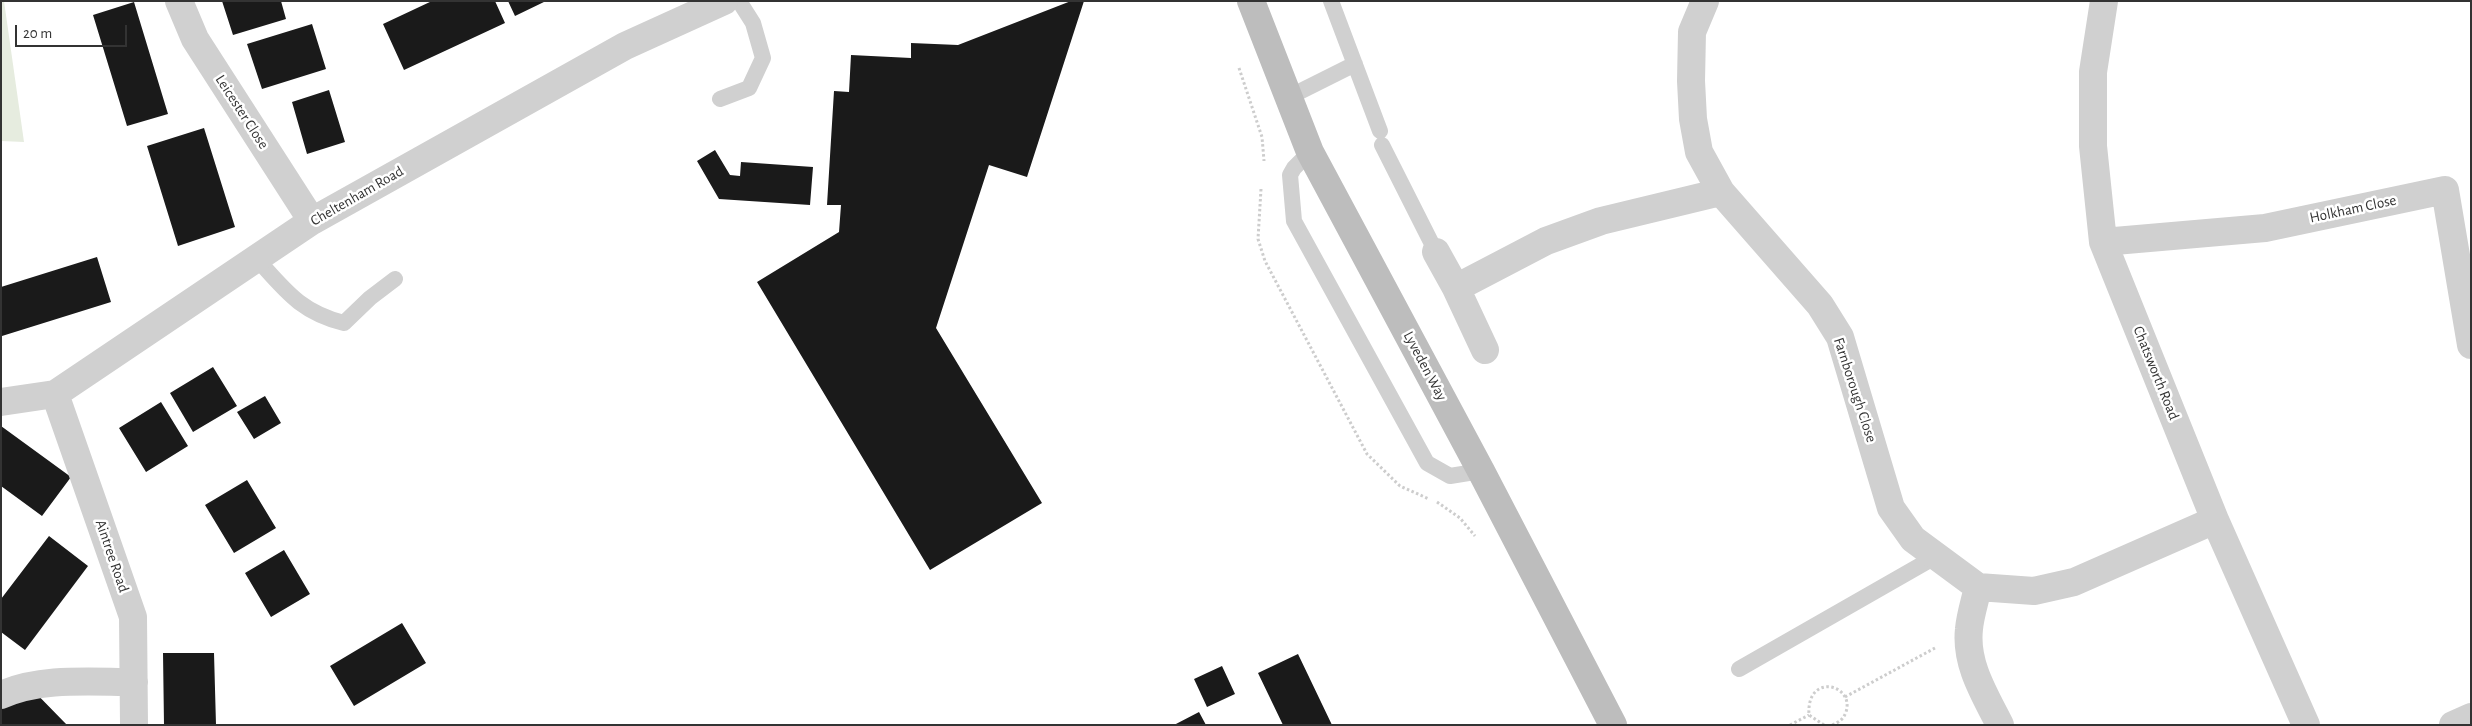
<!DOCTYPE html>
<html>
<head>
<meta charset="utf-8">
<style>
	body { margin:0 }
	#map { position:relative; width:2472px; height:726px; overflow:hidden; background:#fff; font-family:"Alegreya Sans",sans-serif }
	canvas { display:block }
	.frame { position:absolute; inset:0; border:2px solid #333; pointer-events:none }
	.scale { position:absolute; left:15px; top:25px; width:112px; height:22px; box-sizing:border-box; border:2px solid #333; border-top:0; padding-left:6px; font-size:15px; line-height:18px; white-space:nowrap; color:#333; -webkit-text-stroke:4px #fff; paint-order:stroke }
</style>
</head>
<body>
<div id="map">
<canvas width="2472" height="726"></canvas>
<div class="frame"></div>
<div class="scale">20 m</div>
</div>
<script>
const ctx = document.querySelector('canvas').getContext('2d');
ctx.lineJoin = 'round';
function fillPath(path, color) {
  ctx.fillStyle = color;
  ctx.fill(path, 'evenodd');
}
function stroke(path, color, width, dash) {
  ctx.strokeStyle = color;
  ctx.lineWidth = width;
  ctx.lineCap = dash ? 'butt' : 'round';
  ctx.setLineDash(dash || []);
  ctx.stroke(path);
}
function label(font, color, halo, rows, align = 'center') {
  ctx.font = font + ' "Alegreya Sans",sans-serif';
  ctx.lineWidth = 5;
  ctx.setLineDash([]);
  ctx.textBaseline = 'middle';
  ctx.strokeStyle = halo;
  ctx.fillStyle = color;
  for (const [text, x, y, turn = 0] of rows) {
    ctx.save();
    ctx.translate(x, y);
    ctx.rotate((+turn || 0) * Math.PI / 180);
    ctx.textAlign = isNaN(turn) ? turn : align;
    if (halo) ctx.strokeText(text, 0, 0);
    ctx.fillText(text, 0, 0);
    ctx.restore();
  }
}
const green = new Path2D(`
	M 1,1 L 4,1 L 24,142 L 1,141 Z`);
const building = new Path2D(`
	M 222,1 L 281,1 L 286,19 L 233,35 Z
	M 432,1 L 495,1 L 505,23 L 404,70 L 383,24 Z
	M 508,1 L 546,1 L 515,16 Z
	M 1071,1 L 1084,1 L 1027,177 L 989,165 L 936,328 L 1042,503 L 930,570 L 757,282 L 839,232 L 841,205 L 827,205 L 834,91 L 849,92 L 851,55 L 911,58 L 911,43 L 958,45 Z
	M 134,2 L 168,114 L 127,126 L 93,15 Z
	M 312,24 L 326,69 L 262,89 L 247,44 Z
	M 329,90 L 345,142 L 307,154 L 292,102 Z
	M 204,128 L 235,227 L 178,246 L 147,146 Z
	M 715,150 L 730,175 L 740,176 L 741,162 L 813,167 L 810,205 L 719,199 L 697,161 Z
	M 97,257 L 111,302 L 2,336 L 1,287 Z
	M 213,367 L 237,406 L 193,432 L 170,393 Z
	M 265,396 L 281,423 L 254,439 L 237,412 Z
	M 161,402 L 188,446 L 146,472 L 119,428 Z
	M 1,426 L 71,477 L 42,516 L 1,486 Z
	M 247,480 L 276,528 L 234,553 L 205,505 Z
	M 49,536 L 88,566 L 25,650 L 1,632 L 1,599 Z
	M 284,550 L 310,594 L 271,617 L 245,573 Z
	M 402,623 L 426,663 L 354,706 L 330,666 Z
	M 163,653 L 214,653 L 216,725 L 164,725 Z
	M 1298,654 L 1332,725 L 1283,725 L 1258,673 Z
	M 1222,666 L 1235,694 L 1207,707 L 1194,679 Z
	M 24,681 L 67,725 L 1,725 L 1,703 Z
	M 1199,712 L 1206,725 L 1174,725 Z`);
const path = new Path2D(`
	M 1239,68 L 1262,137 L 1264,161
	M 1261,189 L 1258,239 L 1265,261 L 1367,454 L 1400,486 L 1429,499
	M 1437,502 L 1460,518 L 1475,536
	M 1845,697 L 1935,648
	M 1790,725 L 1809,715
	M 1824,725 L 1809,715 C 1806,672 1855,684 1846,712 C 1843,720 1839,722 1832,725`);
const lane = new Path2D(`
	M 1331,1 L 1380,131
	M 1287,98 L 1355,64
	M 720,99 L 749,88 L 763,58 L 753,23 L 739,1
	M 1382,145 L 1436,252
	M 1310,152 L 1294,168 L 1290,175 L 1294,221 L 1427,463 L 1450,476 L 1481,471
	M 256,258 C 285,290 300,312 344,323 L 370,298 L 395,279
	M 1739,669 L 1935,557`);
const street = new Path2D(`
	M 179,1 L 195,39 L 312,221
	M 1705,1 L 1692,32 L 1691,81 L 1693,119 L 1699,152 L 1721,192 L 1820,305 L 1840,337 L 1891,508 L 1913,539 L 1978,587 L 2034,591 L 2074,582 L 2215,520
	M 2104,1 L 2093,72 L 2093,146 L 2103,242 L 2215,520 L 2306,725
	M 2103,242 L 2265,228 L 2445,190 L 2471,345
	M 1436,252 L 1456,288 L 1485,350
	M 1456,288 L 1546,241 L 1601,221 L 1721,192
	M 55,394 L 133,617 L 134,725
	M 1,402 L 55,394 L 312,221 L 625,46 L 724,1
	M 1978,587 C 1975,601 1970,616 1969,629 C 1965,664 1985,695 2000,725
	M 1,695 C 41,677 91,682 134,682
	M 2453,725 L 2471,717`);
const secondary = new Path2D(`
	M 1251,1 L 1310,152 L 1481,471 L 1613,725`);
const streetNames = [
	["Leicester Close",242,112,57],
	["Cheltenham Road",357,196,-30],
	["Holkham Close",2353,209,-12],
	["Lyveden Way",1425,366,62],
	["Chatsworth Road",2156,373,68],
	["Farnborough Close",1855,390,72],
	["Aintree Road",112,556,71]
];
fillPath(green, '#e6ecdf');
fillPath(building, '#1a1a1a');
stroke(path, '#cdcdcd', 3, [2.5, 2.5]);
stroke(lane, '#d0d0d0', 16);
stroke(street, '#d0d0d0', 28);
stroke(secondary, '#bdbdbd', 28);
label('15px', '#333', '#fff', streetNames);
</script>
</body>
</html>
